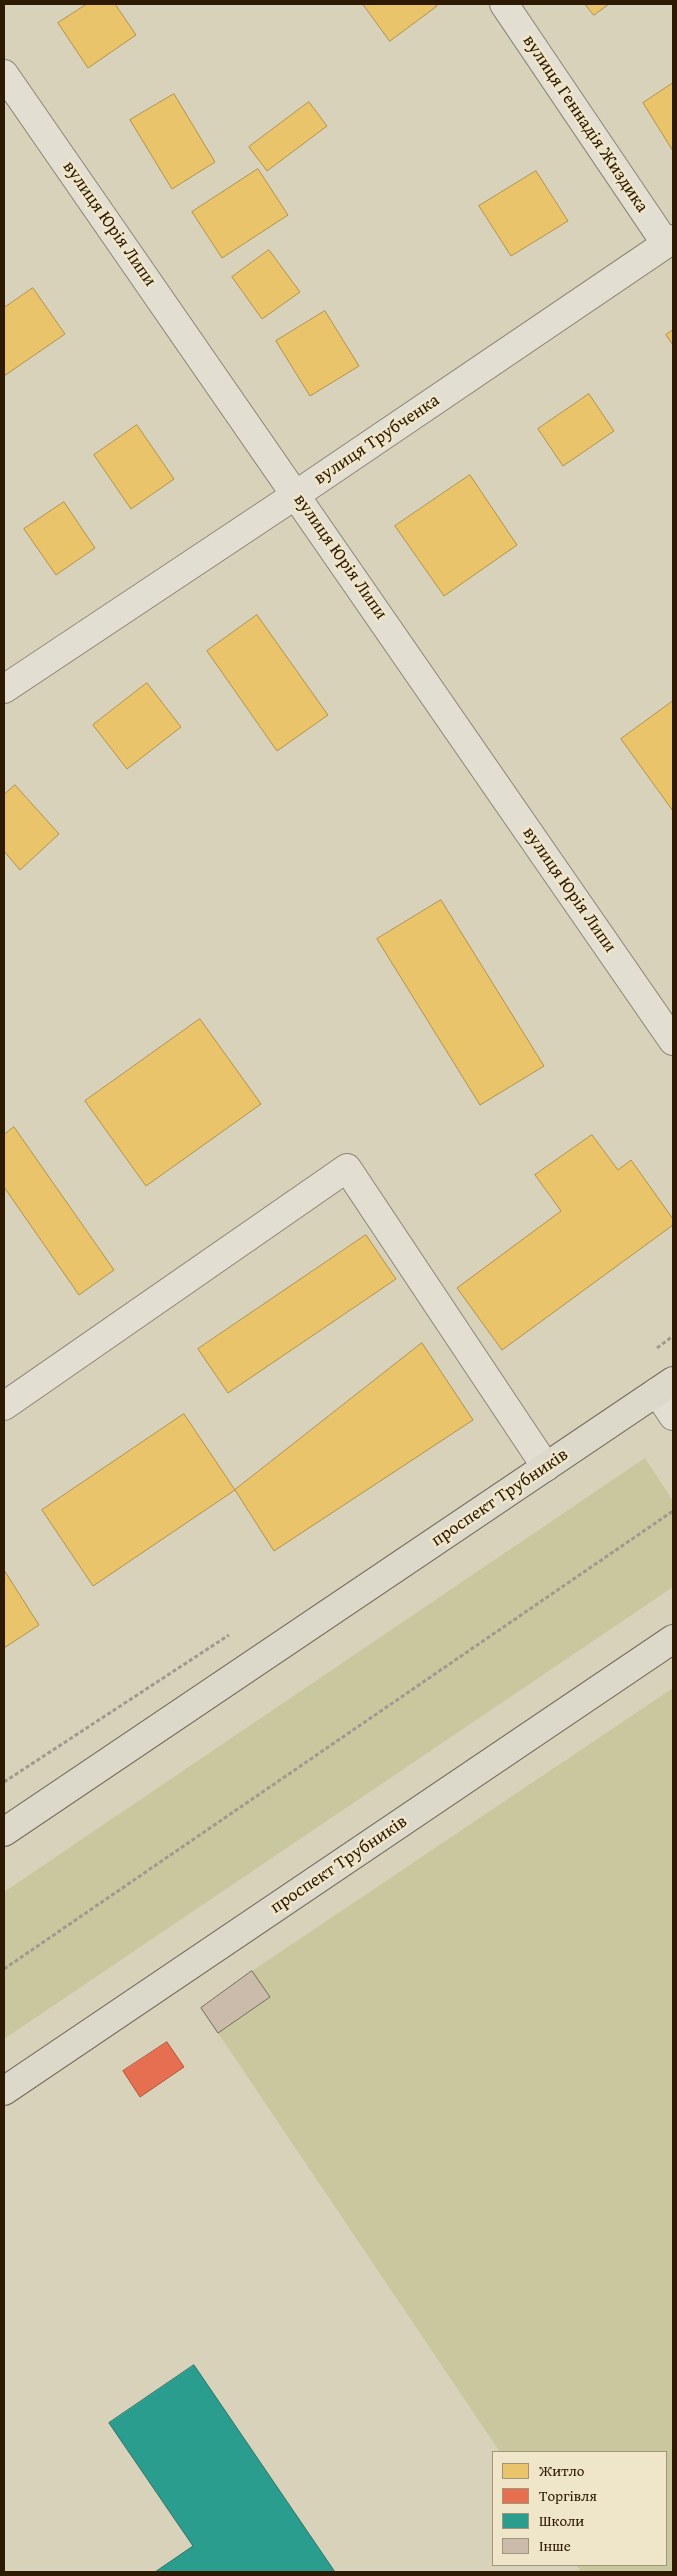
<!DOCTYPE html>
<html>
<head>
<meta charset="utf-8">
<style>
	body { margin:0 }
	#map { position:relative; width:677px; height:2576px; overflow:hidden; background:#d9d2ba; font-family:"Gentium Book Plus",serif }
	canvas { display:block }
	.frame { position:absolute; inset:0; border:5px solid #2e1903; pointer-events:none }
	.legend { position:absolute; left:492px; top:2451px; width:175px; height:115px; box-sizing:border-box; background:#efe6ca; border:1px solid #a2947a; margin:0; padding:6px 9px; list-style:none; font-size:15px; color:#2e1903 }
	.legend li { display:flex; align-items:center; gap:10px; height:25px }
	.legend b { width:25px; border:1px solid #a2947a }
</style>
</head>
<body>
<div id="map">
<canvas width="677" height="2576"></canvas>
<div class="frame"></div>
<ul class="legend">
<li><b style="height:14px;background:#e9c46a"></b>Житло</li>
<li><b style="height:14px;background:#e76f51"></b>Торгівля</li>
<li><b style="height:14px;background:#2a9d8f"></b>Школи</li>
<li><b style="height:14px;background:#cabbab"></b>Інше</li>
</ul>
</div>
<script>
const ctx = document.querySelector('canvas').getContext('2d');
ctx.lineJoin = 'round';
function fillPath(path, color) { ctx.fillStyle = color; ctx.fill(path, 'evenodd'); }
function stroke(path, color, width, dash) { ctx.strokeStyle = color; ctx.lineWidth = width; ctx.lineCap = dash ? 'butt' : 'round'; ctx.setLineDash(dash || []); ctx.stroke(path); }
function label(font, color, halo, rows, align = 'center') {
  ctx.font = font + ' "Gentium Book Plus",serif'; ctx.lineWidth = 5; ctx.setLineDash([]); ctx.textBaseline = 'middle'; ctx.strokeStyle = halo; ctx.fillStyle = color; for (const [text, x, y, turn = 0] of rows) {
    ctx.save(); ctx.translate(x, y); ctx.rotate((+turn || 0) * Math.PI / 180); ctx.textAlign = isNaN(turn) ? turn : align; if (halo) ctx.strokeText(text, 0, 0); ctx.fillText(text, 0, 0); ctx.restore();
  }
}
fillPath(new Path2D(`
	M645 1458 673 1501V1587L4 2039V1892Z
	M673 1688V2572H581L576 2565H666V2452H500L218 2033 270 1997 252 1971Z`), '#c8c79d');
const homes = new Path2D(`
	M87 4H115L136 35 88 68 58 23Z
	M363 4H436L437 6 390 41Z
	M585 4H609L594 15Z
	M673 83V151L643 103Z
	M174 94 215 162 172 189 130 120Z
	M309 102 327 126 267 171 249 147Z
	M258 169 288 215 222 258 192 212Z
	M536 171 568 221 511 256 479 206Z
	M269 250 300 292 262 319 232 277Z
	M33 288 65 334 4 376V308Z
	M325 311 359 366 310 396 276 341Z
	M673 330V345L666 335Z
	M589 394 614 431 563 466 538 429Z
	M137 425 174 479 131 509 94 455Z
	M470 475 517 545 444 596 395 526Z
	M64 502 95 548 56 575 24 529Z
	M257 615 328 715 277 751 207 651Z
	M147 683 181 727 127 769 93 725Z
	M673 701V811L621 739Z
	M15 785 59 834 20 870 4 851V795Z
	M441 900 544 1066 480 1105 377 939Z
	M200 1019 261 1104 146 1186 85 1101Z
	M14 1127 114 1270 79 1295 4 1187V1135Z
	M592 1135 618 1170 631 1160 673 1219V1225L502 1350 457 1288 561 1211 535 1175Z
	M366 1235 396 1279 228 1393 198 1349Z
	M422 1343 473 1420 274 1551 235 1490Z
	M184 1414 235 1490 93 1586 42 1510Z
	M4 1570 39 1625 4 1648Z`);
fillPath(homes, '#e9c46a');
stroke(homes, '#b1914b', 1);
const shops = new Path2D(`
	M167 2042 184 2067 140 2097 123 2071Z`);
fillPath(shops, '#e76f51');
stroke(shops, '#b0553a', 1);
const schools = new Path2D(`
	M194 2365 335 2572H155L193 2546 109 2423Z`);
fillPath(schools, '#2a9d8f');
stroke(schools, '#2b7565', 1);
const building = new Path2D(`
	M252 1971 270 1997 218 2033 201 2008Z`);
fillPath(building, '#cabbab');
stroke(building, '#736c5d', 1);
const minor = new Path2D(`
	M504 4 666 244
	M4 74 673 1041
	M4 689 297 494 673 239
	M657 1392 673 1416
	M4 1406 347 1168 546 1467`);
const major = new Path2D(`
	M4 1832 673 1381
	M4 2091 673 1639`);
stroke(minor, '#8c8575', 30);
stroke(major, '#736c5d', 30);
stroke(new Path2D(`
	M657 1348 673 1336
	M4 1782 229 1635
	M4 1969 673 1511`), '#9f9a8f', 3, [4, 2.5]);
stroke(minor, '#e2ded2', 28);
stroke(major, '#dcd8ca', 28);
label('18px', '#2e1903', '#efe6ca', [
	["вулиця Геннадія Жиздика",585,124,56],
	["вулиця Юрія Липи",109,224,55],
	["вулиця Трубченка",377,440,-34],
	["вулиця Юрія Липи",340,557,55],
	["вулиця Юрія Липи",569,890,55],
	["проспект Трубників",500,1498,-34],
	["проспект Трубників",339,1865,-34]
]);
</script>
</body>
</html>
